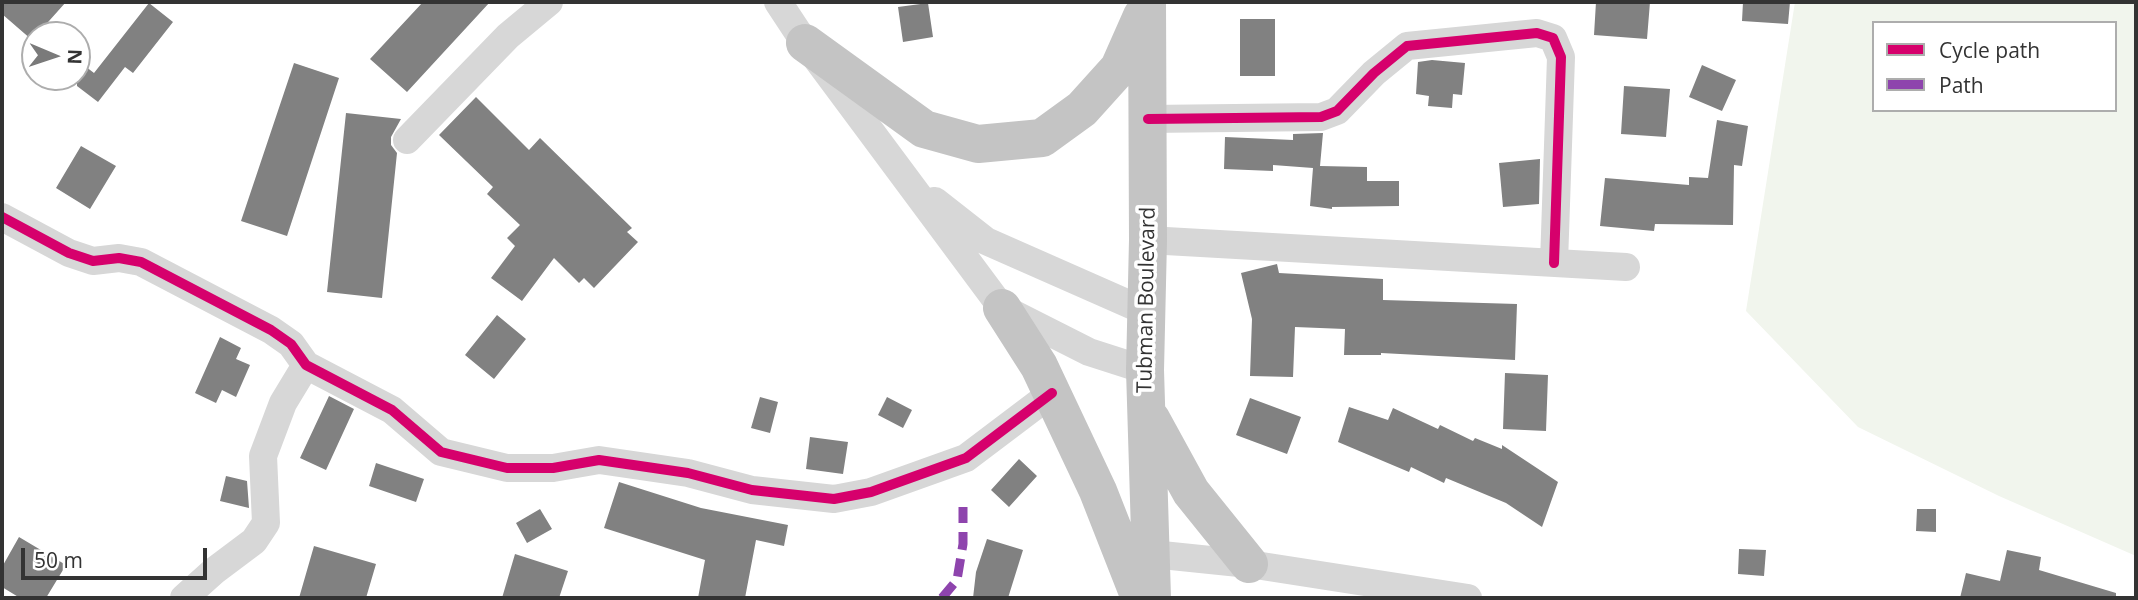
<!DOCTYPE html>
<html>
<head>
<meta charset="utf-8">
<style>
	body { margin:0 }
	#map { position:relative; width:2138px; height:600px; overflow:hidden; background:#fff; font-family:"Open Sans",sans-serif }
	canvas { display:block }
	.frame { position:absolute; inset:0; border:4px solid #333; pointer-events:none }
	.legend { position:absolute; left:1872px; top:21px; width:245px; height:91px; box-sizing:border-box; background:#fff; border:2px solid #adadad; margin:0; padding:9px 12px; list-style:none; font-size:21px; color:#333 }
	.legend li { display:flex; align-items:center; gap:14px; height:35px }
	.legend b { width:35px; border:2px solid #adadad }
	.north { position:absolute; left:21px; top:21px; width:70px; height:70px; box-sizing:border-box; background:#fff; border:2px solid #adadad; border-radius:50%; rotate:92deg; font-size:19px; font-weight:700; line-height:28px; text-align:center; color:#333 }
	.north::after { content:''; display:block; margin:auto; width:24px; height:32px; background:#7a7a7a; clip-path:polygon(50% 0,100% 100%,50% 72%,0 100%) }
	.scale { position:absolute; left:21px; top:548px; width:186px; height:32px; box-sizing:border-box; border:4px solid #333; border-top:0; padding-left:9px; font-size:21px; line-height:24px; white-space:nowrap; color:#333; -webkit-text-stroke:5px #fff; paint-order:stroke }
</style>
</head>
<body>
<div id="map">
<canvas width="2138" height="600"></canvas>
<div class="frame"></div>
<ul class="legend">
<li><b style="height:9px;background:#d6006c"></b>Cycle path</li>
<li><b style="height:9px;background:#8e44ad"></b>Path</li>
</ul>
<div class="north">N</div>
<div class="scale">50 m</div>
</div>
<script>
const ctx = document.querySelector('canvas').getContext('2d');
ctx.lineJoin = 'round';
function fillPath(path, color) { ctx.fillStyle = color; ctx.fill(path, 'evenodd'); }
function stroke(path, color, width, dash) { ctx.strokeStyle = color; ctx.lineWidth = width; ctx.lineCap = dash ? 'butt' : 'round'; ctx.setLineDash(dash || []); ctx.stroke(path); }
function label(font, color, halo, rows, align = 'center') {
  ctx.font = font + ' "Open Sans",sans-serif'; ctx.lineWidth = 7; ctx.setLineDash([]); ctx.textBaseline = 'middle'; ctx.strokeStyle = halo; ctx.fillStyle = color; for (const [text, x, y, turn = 0] of rows) {
    ctx.save(); ctx.translate(x, y); ctx.rotate((+turn || 0) * Math.PI / 180); ctx.textAlign = isNaN(turn) ? turn : align; if (halo) ctx.strokeText(text, 0, 0); ctx.fillText(text, 0, 0); ctx.restore();
  }
}
fillPath(new Path2D(`
	M1795 2H2136V556L1999 496 1858 427 1746 311ZM1874 23H2115V110H1874Z`), '#f1f5ed');
fillPath(new Path2D(`
	M2 2H66L32 40 2 14Z
	M423 2H490L407 92 370 59Z
	M1596 2H1650L1647 39 1594 35Z
	M1743 2H1790L1788 24 1742 21Z
	M149 3 173 22 133 73 125 67 98 102 77 86V60L94 73Z
	M928 3 933 37 903 42 898 7Z
	M1240 19H1275V76H1240Z
	M1432 60 1465 63 1462 95 1453 94 1452 108 1428 106 1429 96 1416 94 1418 62Z
	M294 63 339 78 287 236 241 221Z
	M1702 65 1736 80 1722 111 1689 97Z
	M1624 86 1670 89 1666 137 1621 134Z
	M476 97 529 150 540 138 632 228 627 232 638 242 594 288 584 278 579 283 554 258 522 301 491 278 515 246 507 238 520 225 487 194 493 187 439 135Z
	M346 113 401 119 391 137V145L397 153 382 298 327 292Z
	M1717 120 1748 126 1742 166 1734 165 1733 225 1655 224 1654 231 1600 226 1605 178 1689 185V177L1708 178Z
	M1323 133 1320 166 1367 167V181H1399V206L1332 207V209L1310 206 1313 168 1273 165V171L1224 169 1225 137 1293 140V134Z
	M81 146 116 166 90 209 56 188Z
	M1540 159 1539 204 1503 207 1499 163Z
	M1277 264 1279 273 1383 279V300L1517 304 1515 360 1381 353V355H1344L1345 329 1295 327 1293 377 1250 376 1252 319 1241 273Z
	M497 315 526 339 494 379 465 355Z
	M220 337 241 348 236 359 250 365 236 397 222 390 216 403 195 393Z
	M1505 373 1548 375 1546 431 1503 429Z
	M329 396 354 409 326 470 300 458Z
	M760 397 778 402 770 433 751 428Z
	M887 397 912 410 903 428 878 415Z
	M1250 398 1301 417 1287 454 1236 435Z
	M1349 407 1388 420 1393 408 1438 429 1440 425 1473 441 1475 438 1502 449V445L1558 482 1542 527 1506 503 1446 478 1444 483 1411 467 1409 472 1338 442Z
	M810 437 848 442 843 474 806 469Z
	M1019 459 1037 476 1009 507 991 490Z
	M376 463 424 479 416 502 369 486Z
	M226 476 247 481 249 508 220 501Z
	M619 482 701 508 788 525 784 546 756 540 745 598H698L705 560 604 528Z
	M540 509 552 529 527 543 516 523Z
	M1917 509H1936V532L1916 531Z
	M19 537 66 565 46 598H20L2 587V567Z
	M987 539 1023 550 1008 598H973L976 572Z
	M314 546 376 564 366 598H299Z
	M1739 549 1766 550 1764 576 1738 574Z
	M2007 550 2041 557 2039 570 2116 593V598H1960L1966 573 2000 581Z
	M515 554 568 571 559 598H502Z`), '#818181');
stroke(new Path2D(`
	M778 2 805 43 1002 308 1089 352 1145 370
	M1148 119 1321 117 1337 111 1374 73 1407 46 1537 33 1553 38 1561 57 1554 263
	M407 140 508 36 549 2
	M935 201 986 241 1147 312
	M2 217 69 253 93 261 119 258 141 262 271 330 291 344 306 365 392 410 441 452 507 468H553L599 460 688 473 752 490 834 499 871 492 966 458 1052 393
	M1148 240 1626 267
	M1152 554 1249 564 1468 598
	M184 598 214 571 254 541 266 523 263 456 283 403 306 365`), '#d7d7d7', 28);
stroke(new Path2D(`
	M1147 2 1148 240 1145 370 1152 598
	M805 43 924 129 978 144 1042 138 1082 109 1119 68 1142 16
	M1002 308 1039 366 1098 491 1140 598
	M1151 419 1191 492 1249 564`), '#c4c4c4', 38);
stroke(new Path2D(`
	M942 598 957 580 963 544V507`), '#8e44ad', 9, [18, 9]);
stroke(new Path2D(`
	M1148 119 1321 117 1337 111 1374 73 1407 46 1537 33 1553 38 1561 57 1554 263
	M2 217 69 253 93 261 119 258 141 262 271 330 291 344 306 365 392 410 441 452 507 468H553L599 460 688 473 752 490 834 499 871 492 966 458 1052 393`), '#d6006c', 10);
label('21px', '#333', '#fff', [
	["Tubman Boulevard",1147,300,-89]
]);
</script>
</body>
</html>
